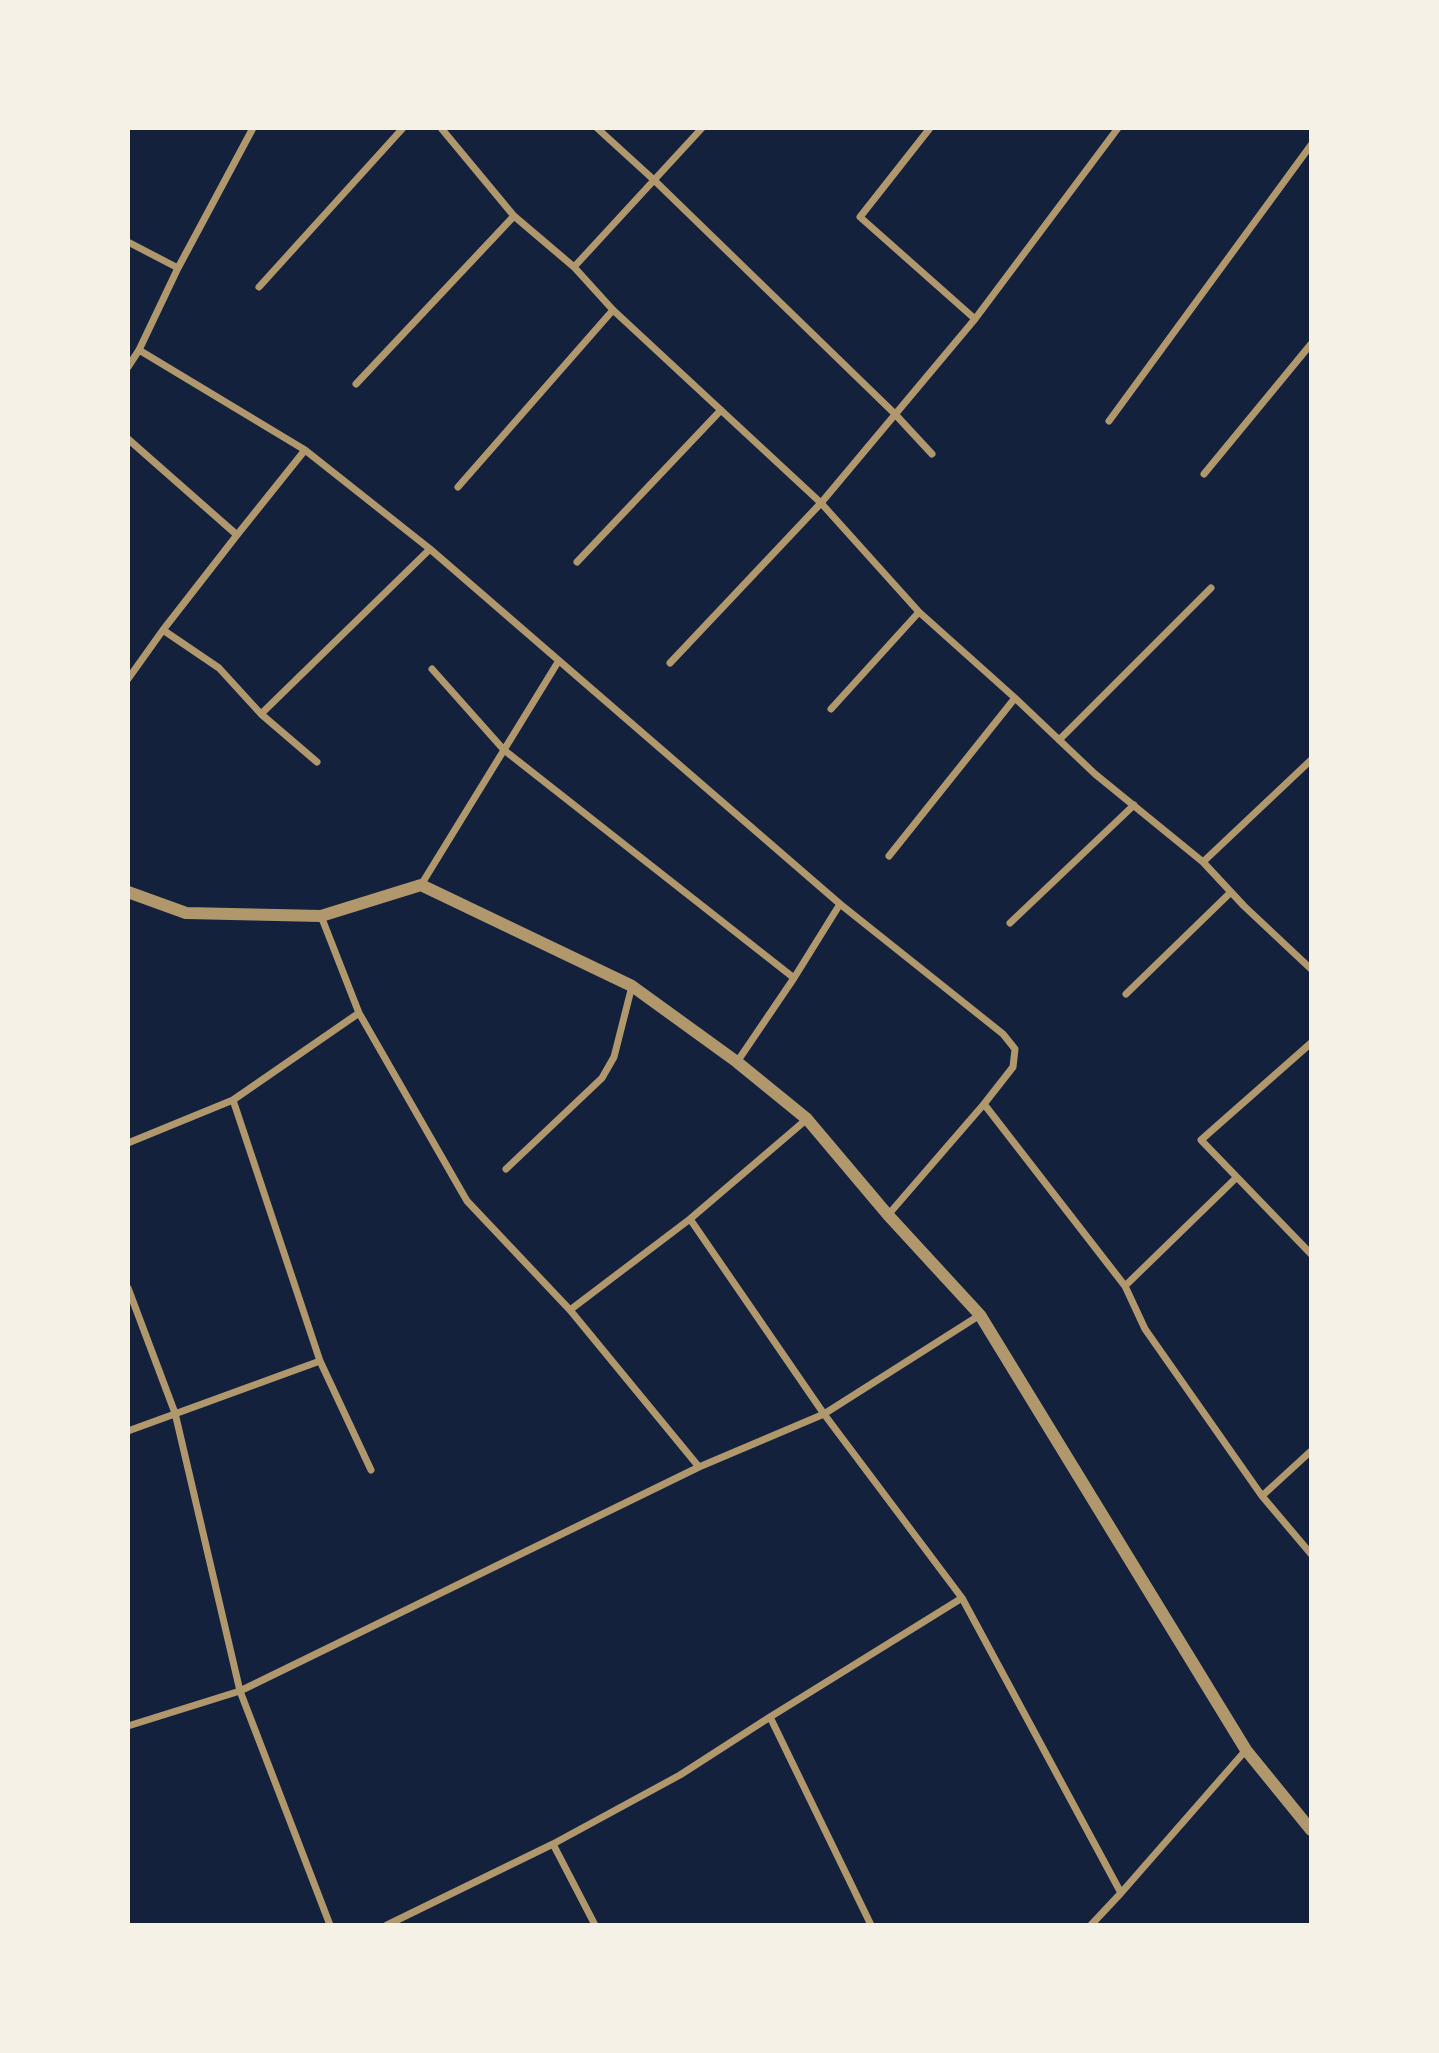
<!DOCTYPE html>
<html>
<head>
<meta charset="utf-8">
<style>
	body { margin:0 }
	#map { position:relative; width:1439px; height:2053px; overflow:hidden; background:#14213d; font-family:"PT Serif",serif }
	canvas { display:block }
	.frame { position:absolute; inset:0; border:130px solid #f6f1e7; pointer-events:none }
</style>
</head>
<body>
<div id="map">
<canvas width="1439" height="2053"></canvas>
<div class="frame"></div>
</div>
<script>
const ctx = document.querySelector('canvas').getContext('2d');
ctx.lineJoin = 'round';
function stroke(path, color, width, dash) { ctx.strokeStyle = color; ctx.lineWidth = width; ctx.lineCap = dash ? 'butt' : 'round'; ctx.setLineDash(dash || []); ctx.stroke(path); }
stroke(new Path2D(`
	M441 128 514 216 574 267 613 310 821 503 919 612 1015 698 1095 774 1203 862 1244 906 1311 969
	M597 128 654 180 894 413 932 454
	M930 128 860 217 975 319
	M128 242 178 268
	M574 267 702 128
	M259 287 403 128
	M139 350 305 450 430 549 840 904 1003 1034 1015 1049 1013 1067 984 1104 1125 1286 1145 1329 1262 1496 1311 1554
	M128 367 139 350 178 268 253 128
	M356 384 514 216
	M1109 421 1311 145
	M128 439 237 535 163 630 128 679
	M1204 474 1311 344
	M458 487 613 310
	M237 535 305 450
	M577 562 721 410
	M163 630 219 668 261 714 317 762
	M670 663 821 503 975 319 1118 128
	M432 669 504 750 794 978
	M831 709 919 612
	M261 714 430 549
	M1059 740 1211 588
	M889 856 1015 698
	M1203 862 1311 760
	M421 885 558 662
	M321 916 359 1013
	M1010 923 1134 805
	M1126 994 1231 892
	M1311 1043 1201 1140 1311 1254
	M737 1062 794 978 840 904
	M233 1100 320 1361 371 1470
	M128 1143 233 1100 359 1013 467 1201 570 1310 699 1467
	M506 1169 602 1078 614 1057 632 986
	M888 1215 984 1104
	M690 1219 824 1414 962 1598
	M1125 1286 1236 1178
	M128 1288 175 1413 240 1691 330 1925
	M570 1310 690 1219 807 1119
	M128 1431 320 1361
	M1262 1496 1311 1451
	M128 1726 240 1691 699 1467 824 1414 980 1315
	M553 1844 595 1925
	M387 1925 553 1844 680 1775 770 1717
	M871 1925 770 1717 962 1598 1121 1893
	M1091 1925 1121 1893 1246 1750`), '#b1986c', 7);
stroke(new Path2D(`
	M128 892 186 913 321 916 421 885 632 986 737 1062 807 1119 888 1215 980 1315 1246 1750 1311 1830`), '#b1986c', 12);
</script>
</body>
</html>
